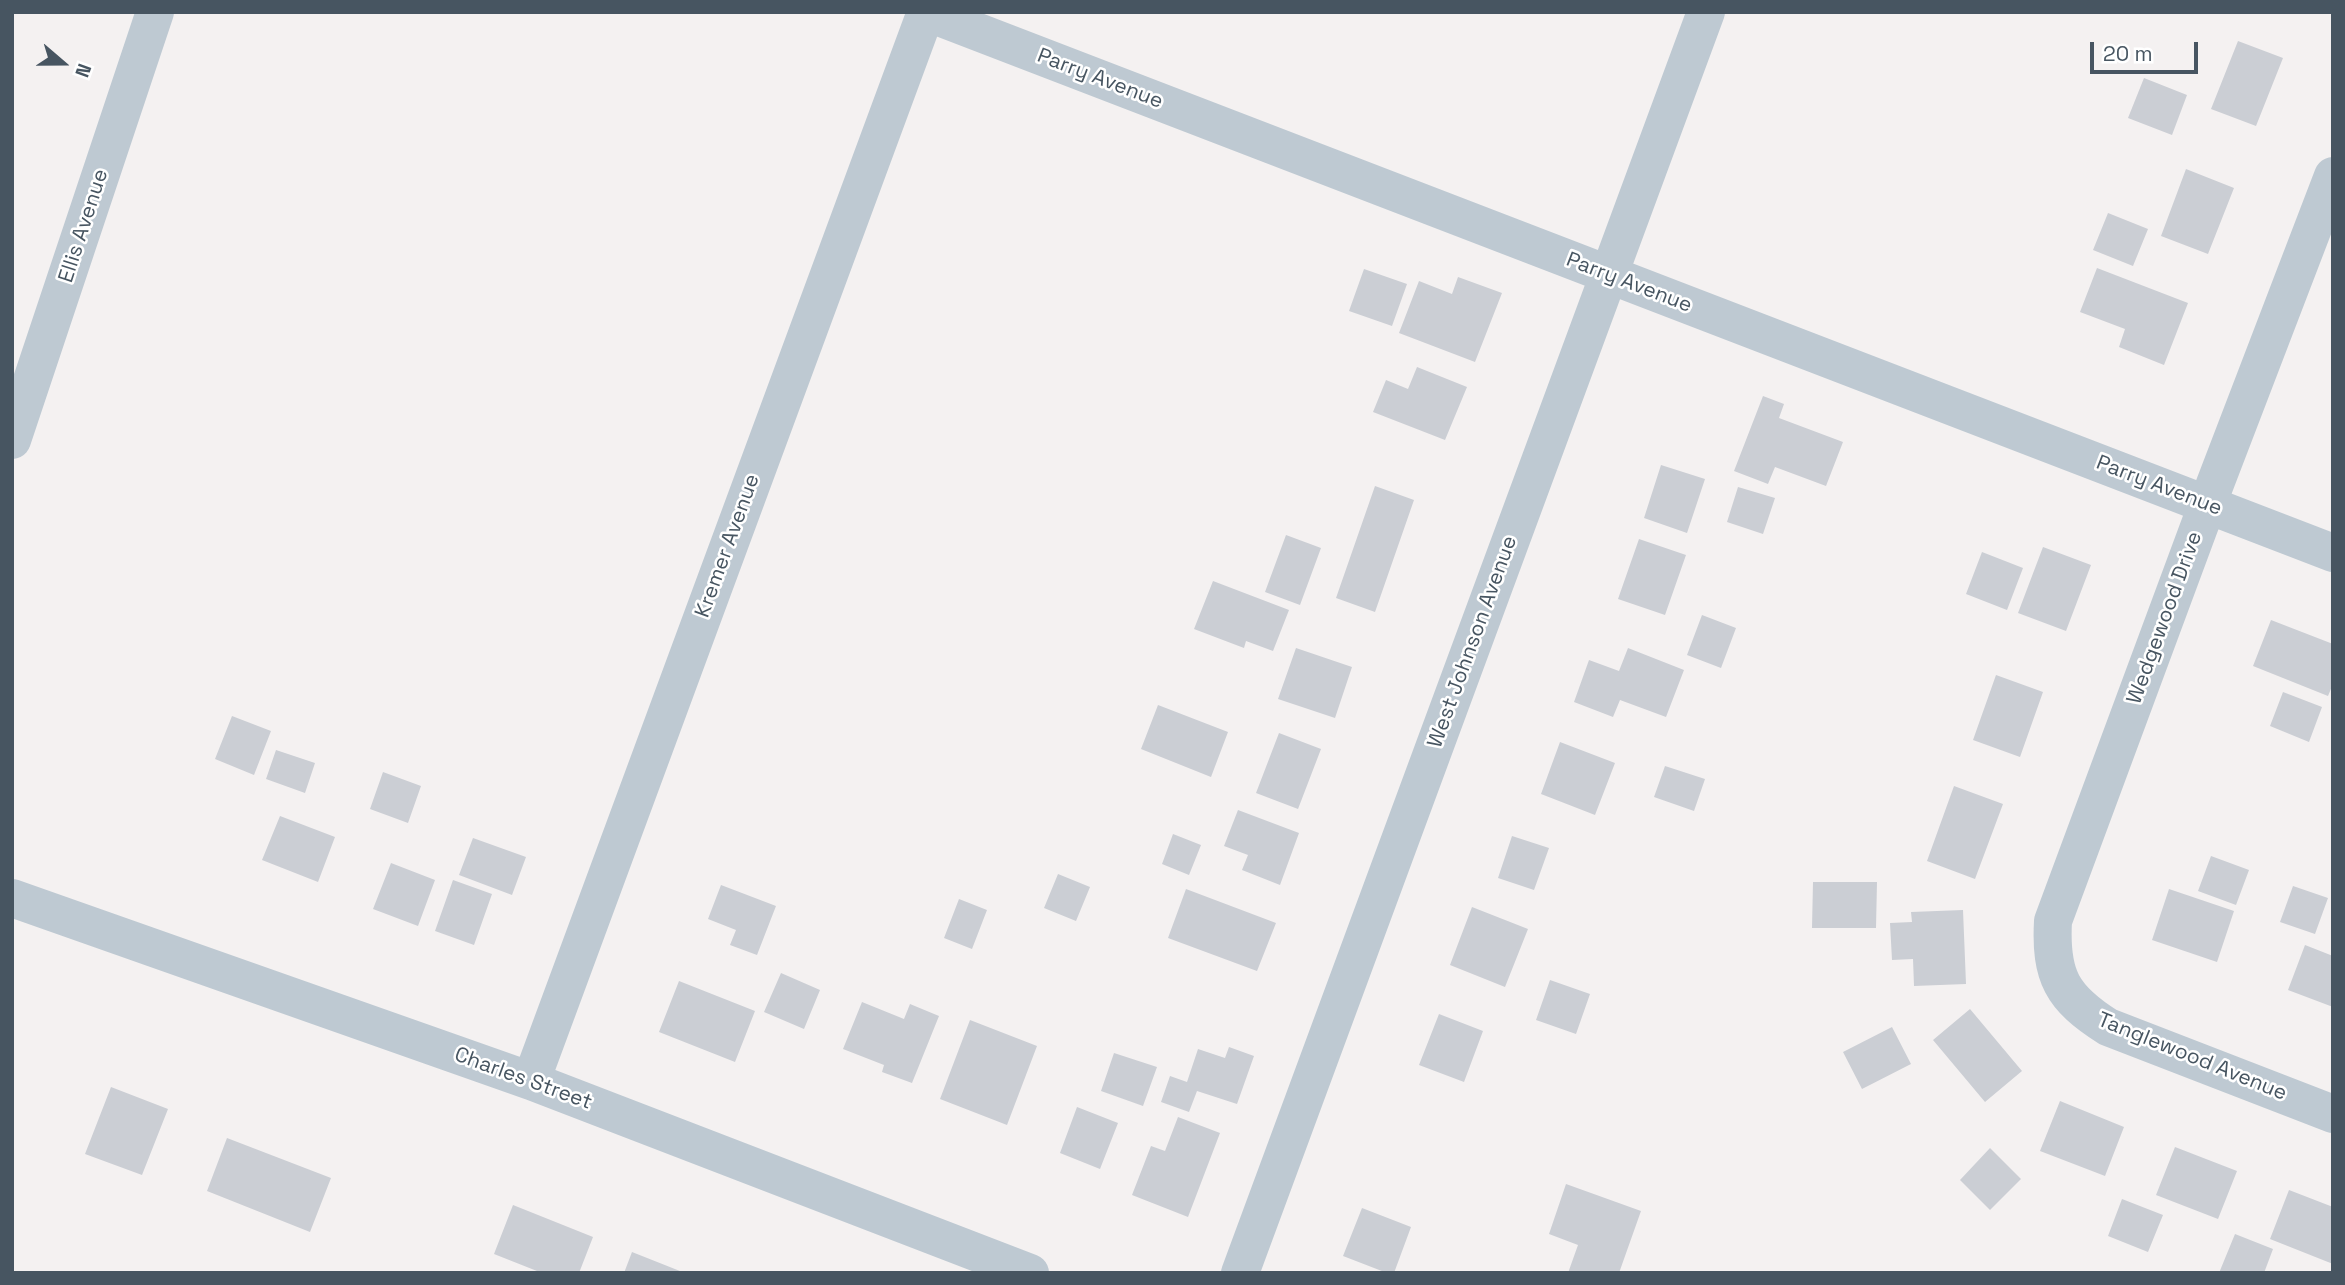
<!DOCTYPE html>
<html>
<head>
<meta charset="utf-8">
<style>
	body { margin:0 }
	#map { position:relative; width:2345px; height:1285px; overflow:hidden; background:#f4f1f1; font-family:"Space Grotesk",sans-serif }
	canvas { display:block }
	.frame { position:absolute; inset:0; border:14px solid #475561; pointer-events:none }
	.north { position:absolute; left:28px; top:28px; width:70px; height:70px; -webkit-text-stroke:5px #fff; paint-order:stroke; rotate:110deg; font-size:19px; font-weight:700; line-height:28px; text-align:center; color:#475561 }
	.north::after { content:''; display:block; margin:auto; width:24px; height:32px; background:#475561; clip-path:polygon(50% 0,100% 100%,50% 72%,0 100%) }
	.scale { position:absolute; left:2090px; top:42px; width:108px; height:32px; box-sizing:border-box; border:4px solid #475561; border-top:0; padding-left:9px; font-size:21px; line-height:24px; white-space:nowrap; color:#475561; -webkit-text-stroke:5px #fff; paint-order:stroke }
</style>
</head>
<body>
<div id="map">
<canvas width="2345" height="1285"></canvas>
<div class="frame"></div>
<div class="north">N</div>
<div class="scale">20 m</div>
</div>
<script>
const ctx = document.querySelector('canvas').getContext('2d');
ctx.lineJoin = 'round';
function fillPath(path, color) { ctx.fillStyle = color; ctx.fill(path, 'evenodd'); }
function stroke(path, color, width, dash) { ctx.strokeStyle = color; ctx.lineWidth = width; ctx.lineCap = dash ? 'butt' : 'round'; ctx.setLineDash(dash || []); ctx.stroke(path); }
function label(font, color, halo, rows, align = 'center') {
  ctx.font = font + ' "Space Grotesk",sans-serif'; ctx.lineWidth = 5; ctx.setLineDash([]); ctx.textBaseline = 'middle'; ctx.strokeStyle = halo; ctx.fillStyle = color; for (const [text, x, y, turn = 0] of rows) {
    ctx.save(); ctx.translate(x, y); ctx.rotate((+turn || 0) * Math.PI / 180); ctx.textAlign = isNaN(turn) ? turn : align; if (halo) ctx.strokeText(text, 0, 0); ctx.fillText(text, 0, 0); ctx.restore();
  }
}
fillPath(new Path2D(`
	M2238 41 2283 58 2256 126 2211 109Z
	M2144 78 2187 95 2172 135 2128 118Z
	M2186 169 2234 188 2208 254 2161 236Z
	M2108 213 2148 229 2133 266 2093 250Z
	M2097 268 2188 303 2164 365 2119 347 2125 329 2080 312Z
	M1364 269 1407 284 1392 326 1349 311Z
	M1458 277 1502 293 1475 362 1399 333 1419 281 1452 294Z
	M1417 367 1467 387 1445 440 1373 412 1386 380 1408 389Z
	M1763 396 1784 404 1779 418 1843 442 1826 486 1775 467 1768 484 1734 471Z
	M1661 465 1705 479 1687 533 1644 518Z
	M1375 486 1414 500 1375 612 1336 598Z
	M1738 487 1775 498 1763 534 1727 522Z
	M1286 535 1321 548 1300 605 1265 592Z
	M1639 539 1686 555 1665 615 1618 599Z
	M2043 547 2091 565 2066 631 2018 613Z
	M1982 552 2023 568 2007 610 1966 594Z
	M1213 581 1289 610 1273 651 1246 641 1244 648 1194 629Z
	M1702 615 1736 628 1721 668 1687 655Z
	M2271 620 2333 644V684L2328 696 2253 666Z
	M1296 648 1352 667 1335 718 1278 699Z
	M1628 648 1684 670 1666 717 1620 700 1613 717 1574 702 1589 660 1619 671Z
	M1996 675 2043 692 2020 757 1973 740Z
	M2283 692 2322 707 2309 742 2270 726Z
	M1158 705 1228 732 1211 777 1141 749Z
	M232 716 271 731 254 775 215 759Z
	M1279 733 1321 749 1298 809 1256 793Z
	M1560 742 1615 763 1595 815 1541 794Z
	M276 750 315 763 305 793 266 779Z
	M1665 766 1705 779 1694 811 1654 797Z
	M383 772 421 786 408 823 370 809Z
	M1954 786 2003 804 1975 879 1927 861Z
	M1238 810 1299 833 1280 885 1242 870 1248 855 1224 846Z
	M280 816 335 837 318 882 262 860Z
	M1173 834 1201 845 1189 875 1162 864Z
	M1512 836 1549 848 1534 890 1498 878Z
	M473 838 526 857 512 895 459 875Z
	M2211 856 2249 870 2236 905 2198 891Z
	M391 863 435 880 418 926 373 909Z
	M1058 874 1090 887 1076 921 1044 908Z
	M453 880 492 894 474 945 435 931Z
	M1813 882H1877L1876 928H1812Z
	M721 885 776 906 757 955 730 945 736 930 708 919Z
	M2293 886 2328 898 2315 934 2280 922Z
	M1186 889 1276 923 1257 971 1168 938Z
	M2169 889 2234 911 2217 962 2152 940Z
	M959 899 987 910 972 949 944 938Z
	M1472 907 1528 929 1505 987 1450 965Z
	M1963 910 1966 984 1914 986 1913 959 1892 960 1890 923 1912 922 1911 912Z
	M2305 945 2333 956V1007L2288 990Z
	M781 973 820 990 804 1029 764 1012Z
	M1550 980 1590 994 1576 1034 1536 1020Z
	M679 981 755 1011 735 1062 659 1032Z
	M862 1002 904 1019 910 1004 939 1016 912 1083 882 1072 884 1065 843 1049Z
	M1970 1009 2022 1071 1985 1102 1933 1040Z
	M1439 1014 1483 1031 1464 1082 1419 1065Z
	M970 1020 1037 1046 1007 1125 940 1099Z
	M1892 1027 1911 1064 1862 1089 1843 1052Z
	M1229 1047 1254 1056 1237 1104 1197 1091 1189 1112 1161 1102 1170 1076 1187 1082 1198 1049 1225 1058Z
	M1114 1053 1157 1067 1143 1106 1101 1091Z
	M111 1087 168 1109 142 1175 85 1154Z
	M2060 1101 2124 1127 2105 1176 2040 1151Z
	M1077 1107 1118 1123 1100 1169 1060 1153Z
	M1178 1117 1220 1133 1188 1217 1132 1195 1151 1146 1165 1151Z
	M227 1138 331 1178 310 1232 207 1191Z
	M2175 1147 2237 1171 2218 1219 2156 1195Z
	M1990 1148 2021 1179 1990 1210 1960 1180Z
	M1566 1184 1641 1211 1619 1273H1568L1578 1245 1549 1234Z
	M2289 1190 2333 1207V1264L2270 1239Z
	M2122 1199 2163 1215 2148 1252 2108 1236Z
	M513 1205 593 1237 579 1273H542L494 1254Z
	M1362 1208 1411 1227 1394 1273H1387L1343 1256Z
	M2235 1234 2273 1249 2264 1273H2219Z
	M632 1252 685 1273H624Z`), '#cbced4');
stroke(new Path2D(`
	M926 12 2333 553
	M2333 176 2215 484 2053 921C2050 976 2062 998 2108 1027L2333 1114
	M12 440 155 12
	M12 898 531 1081 1030 1273
	M531 1081 926 12
	M1240 1273 1706 12`), '#bec9d2', 38);
label('21px', '#475561', '#fff', [
	["Parry Avenue",1100,79,21],
	["Ellis Avenue",84,226,-72],
	["Parry Avenue",1629,283,21],
	["Parry Avenue",2159,486,21],
	["Kremer Avenue",728,546,-70],
	["Wedgewood Drive",2165,618,-70],
	["West Johnson Avenue",1473,642,-70],
	["Tanglewood Avenue",2192,1057,22],
	["Charles Street",523,1079,20]
]);
</script>
</body>
</html>
